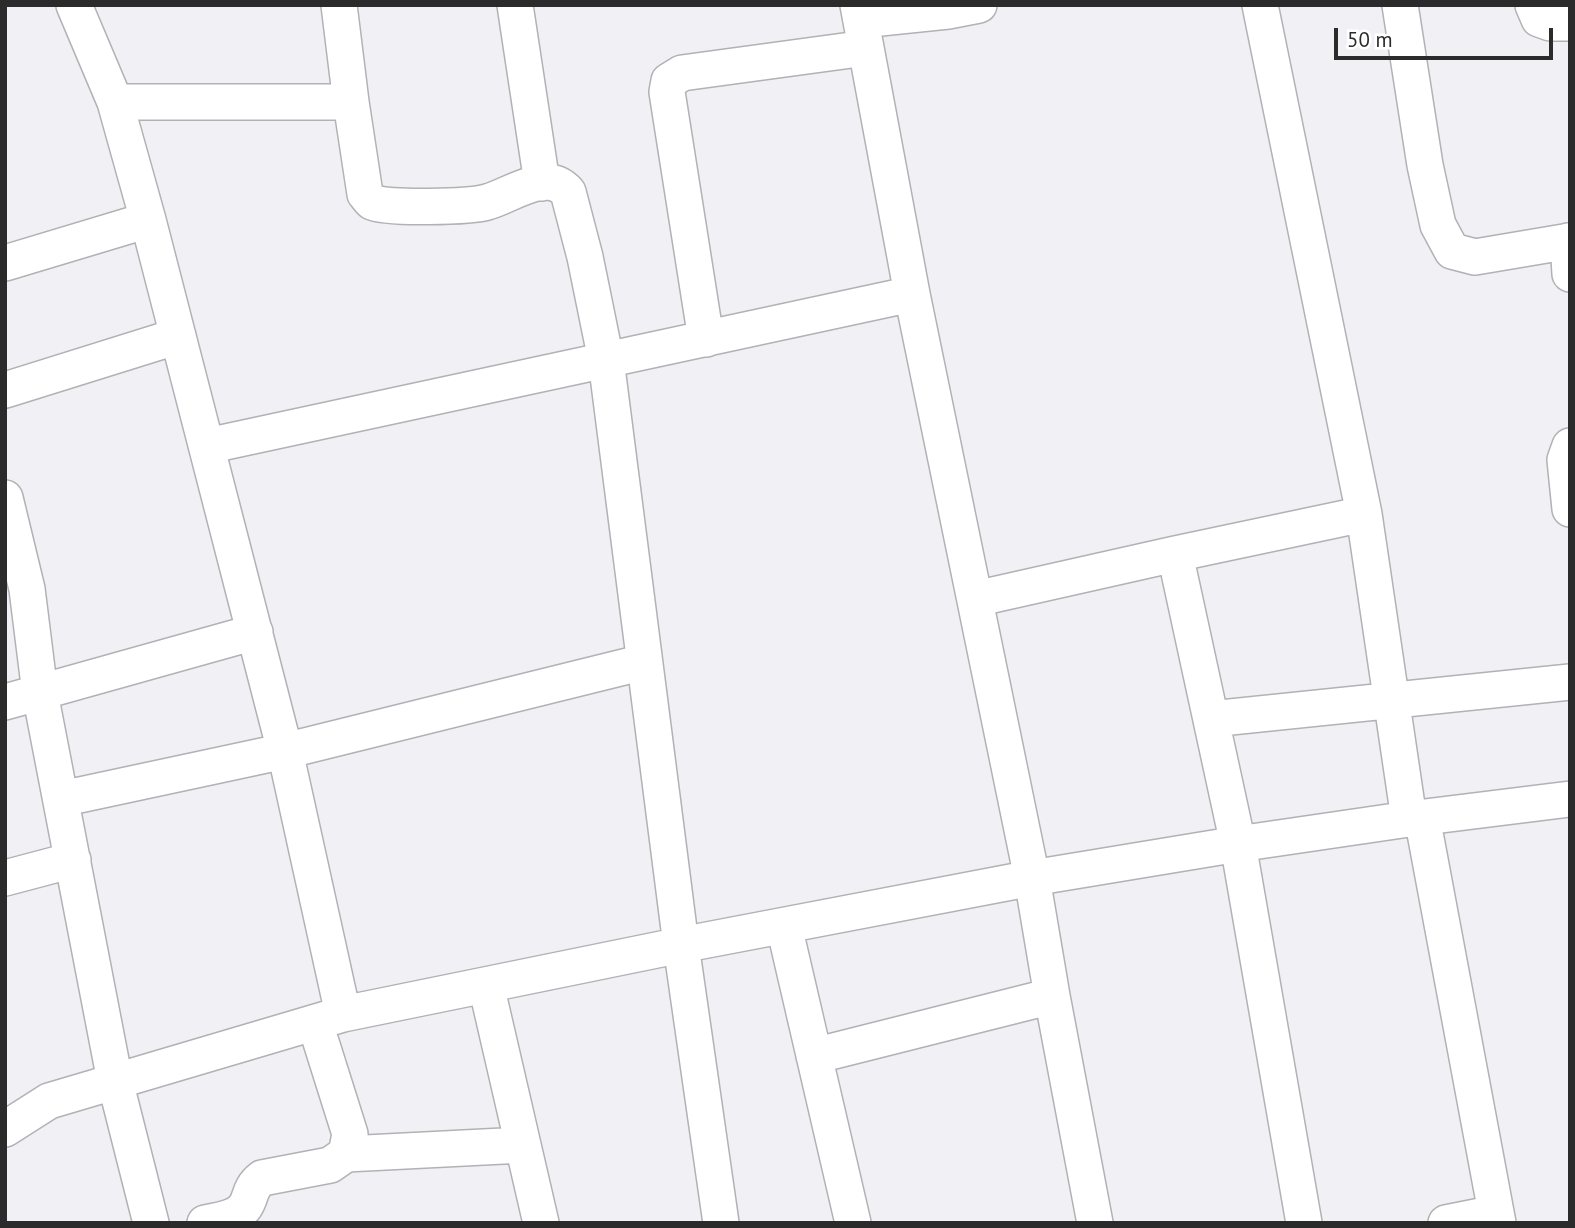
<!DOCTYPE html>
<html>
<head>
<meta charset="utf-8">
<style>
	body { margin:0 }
	#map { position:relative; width:1575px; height:1228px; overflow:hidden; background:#f1f0f4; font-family:"PT Sans",sans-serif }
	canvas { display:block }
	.frame { position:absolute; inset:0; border:7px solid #2b2b2c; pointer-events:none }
	.scale { position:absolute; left:1334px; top:28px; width:219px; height:32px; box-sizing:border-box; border:4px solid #2b2b2c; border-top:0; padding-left:9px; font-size:21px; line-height:24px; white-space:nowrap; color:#2b2b2c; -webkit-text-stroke:5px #fff; paint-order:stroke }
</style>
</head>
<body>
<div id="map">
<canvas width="1575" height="1228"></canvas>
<div class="frame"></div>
<div class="scale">50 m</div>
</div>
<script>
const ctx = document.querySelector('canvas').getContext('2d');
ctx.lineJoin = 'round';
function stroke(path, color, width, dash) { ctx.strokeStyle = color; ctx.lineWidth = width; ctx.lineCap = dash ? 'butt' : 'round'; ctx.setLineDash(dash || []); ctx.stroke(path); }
const minor = new Path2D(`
	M74 5 115 102 148 220 285 751 343 1014
	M339 5 351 102 365 194C367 196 370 201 372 202 385 209 471 207 487 202 511 196 546 167 568 192L585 257 606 360 681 945 721 1223
	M515 5 542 183
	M858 5 912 294 1032 878 1052 996 1095 1223
	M1260 5 1364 514 1409 819
	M1400 5 1425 165 1438 225 1452 251 1475 257 1570 241
	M1533 5 1539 19 1550 23H1570
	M861 20 948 11 979 5
	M115 102H351
	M1568 241 1570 274
	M5 263 148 220
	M706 339 667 92 669 81 682 73 866 48
	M5 390 178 336
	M207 446 912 294
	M1570 446 1565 460 1570 509
	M5 498 27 589 40 693 115 1081 151 1223
	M1175 554 1238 844 1304 1223
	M975 599 1175 554 1364 514
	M5 702 255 632
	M1211 719 1570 682
	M61 799 285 751 644 662
	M1422 817 1498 1223
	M5 878 73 860
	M784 926 853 1223
	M486 985 541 1223
	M315 1023 350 1134 346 1154
	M814 1056 1052 996
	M5 1129 49 1101 343 1014 681 945 1032 878 1238 844 1409 819 1570 799
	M205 1223C218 1220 235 1219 244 1208 252 1198 248 1189 262 1178L330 1165 346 1154 523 1145
	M1446 1223 1496 1213`);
stroke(minor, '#b2b1b5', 38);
stroke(minor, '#fff', 35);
</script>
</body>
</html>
